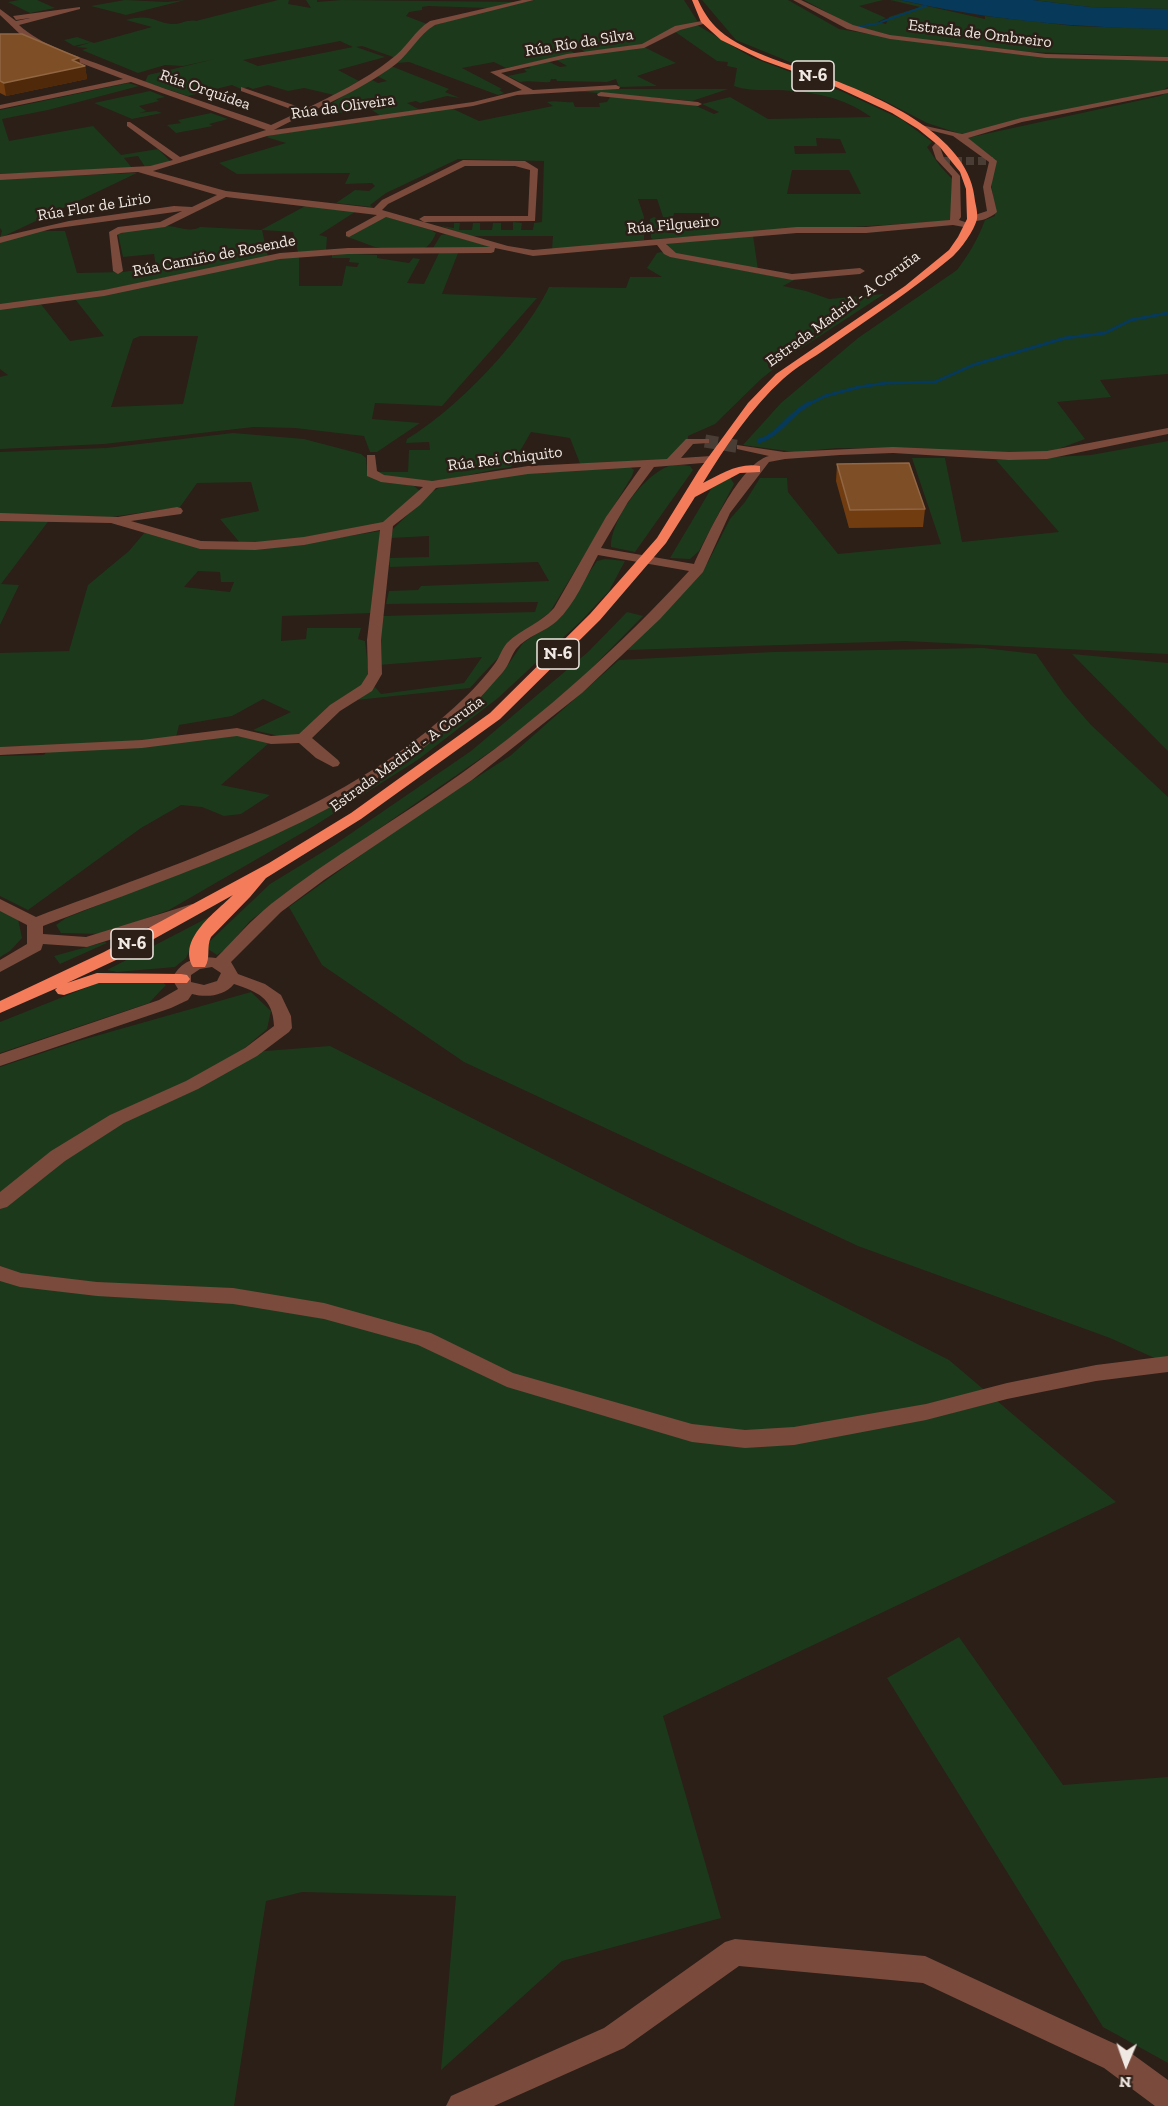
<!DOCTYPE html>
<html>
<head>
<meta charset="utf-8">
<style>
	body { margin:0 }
	#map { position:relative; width:1168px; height:2106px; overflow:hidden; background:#2b1f17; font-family:"Zilla Slab",serif }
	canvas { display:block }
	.north { position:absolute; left:1096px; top:2034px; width:60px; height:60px; -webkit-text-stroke:4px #2b1f17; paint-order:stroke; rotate:182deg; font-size:16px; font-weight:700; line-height:24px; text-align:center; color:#f0e8e2 }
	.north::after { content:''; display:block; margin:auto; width:21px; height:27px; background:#f0e8e2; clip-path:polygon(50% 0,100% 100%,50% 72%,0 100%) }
</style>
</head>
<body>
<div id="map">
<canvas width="1168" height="2106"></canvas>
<div class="north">N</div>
</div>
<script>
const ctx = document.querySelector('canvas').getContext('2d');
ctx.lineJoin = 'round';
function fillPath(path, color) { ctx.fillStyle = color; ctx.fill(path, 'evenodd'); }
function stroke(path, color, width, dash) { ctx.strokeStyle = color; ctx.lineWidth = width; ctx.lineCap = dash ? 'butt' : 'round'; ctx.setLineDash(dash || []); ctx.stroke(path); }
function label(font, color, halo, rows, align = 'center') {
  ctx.font = font + ' "Zilla Slab",serif'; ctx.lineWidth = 5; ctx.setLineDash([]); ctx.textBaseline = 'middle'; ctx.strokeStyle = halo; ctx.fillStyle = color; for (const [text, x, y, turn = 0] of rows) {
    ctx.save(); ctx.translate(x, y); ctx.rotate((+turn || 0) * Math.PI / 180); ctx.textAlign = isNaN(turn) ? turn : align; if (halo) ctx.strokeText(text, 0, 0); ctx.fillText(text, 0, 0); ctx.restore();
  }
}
fillPath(new Path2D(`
	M19 0H37L55 8 30 13 8 2Z
	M125 0 167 2 185 0 126 15 91 6Z
	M278 0H289L288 4 311 8 306 0H317V2L342 0 518 2 488 8 428 6 422 7V10L409 12 406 16 427 24 396 58 362 46 356 47 385 57 338 70 359 81 334 95 304 88 288 91 268 85 253 89 248 87 241 89 232 85 188 96 145 82 148 75 215 59 183 66 165 65 138 73 82 50 88 48 76 47 92 42 74 46 64 40 77 37 94 43 152 27 126 20C152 13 155 23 172 24 180 25 187 19 196 21ZM340 41 353 47 258 66 243 60Z
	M535 0H684L698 22 642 45 585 52 578 47 567 48 575 54 506 68 494 62 462 68 502 89 499 90 504 93 498 95 409 62 397 63 428 27 488 10Z
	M702 0H788L839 29 913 41 1013 54 1168 60V87L1161 91 961 134 927 123 883 100 736 40Z
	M804 0H883L859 6 886 18 878 22 886 24 889 17 920 7 890 0H900L985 19V16L1074 26 1168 29V57L1030 52 899 37 853 26Z
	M1033 0H1168V9L1090 7Z
	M697 25 751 57 843 92 901 119 932 142 927 147 940 166 954 181 951 221 653 239 651 238 650 219 654 217 659 219 660 227H667L668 233H682L681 221H710L709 213H674L673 219 663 217 657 199H638L644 217V240L552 250 553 236H470L441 226 454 228V223H460L459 230H472L473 223H480V230H492L493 223H501V230H513V222L522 223 521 230H533L534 223 542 222 544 161 458 159 386 193 370 205 372 207 336 203 355 190 369 191 375 186 372 183 345 184 350 173 237 174 219 163 286 143 266 137 272 135 451 108 479 121 553 106 547 102C556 100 564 103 573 102L575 107H600L599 103 607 102 611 95 692 104 714 114 719 112 702 104 730 97 768 119 871 117C844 97 813 92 780 90 764 90 748 91 734 86L737 68 727 66 728 62 717 61 674 31ZM816 138 840 139 846 153 795 154 794 146H817ZM792 170H849L861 194H787Z
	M644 47 676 63 637 76 657 86 619 87 616 79 607 82 557 81 556 79H551L550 82C540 83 531 80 520 82L508 76 527 72 524 69 531 68 527 66 547 61 560 67 567 66 555 59Z
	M391 66 449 89 445 92 460 98 447 96 420 103 416 101 407 103 420 110 381 116 366 106 336 114 324 108 370 79 378 83 387 81 375 75Z
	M128 83 139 86 48 110 2 119 9 141 93 126 121 155 158 149 171 162 145 167 138 156 124 158 132 168 0 174V110Z
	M619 89H728L692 101 574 91Z
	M150 91 165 97 156 99 159 101 139 106 146 111 139 113 156 111 162 113 132 119 94 103Z
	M1168 92V374L1100 380 1111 397 1057 402 1085 439 1053 451 1029 454 894 449 837 448 795 452 743 445 781 403 858 338 957 270C969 254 978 239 985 220L995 216 991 179 996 160 967 138 1160 96Z
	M211 113 228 119 209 124 213 126 176 133 167 125 181 123 178 120Z
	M131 173H137L0 238 2 231 0 228V179Z
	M309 204 358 210 319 235 327 237 326 250 298 252 293 232 262 230 268 257 70 297 0 306V242L38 231H65L77 273 123 272 156 267 154 254 123 257 118 234C132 229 151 227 166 226 178 226 189 233 200 227L261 230Z
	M382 217H387L431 230 436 233C434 238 430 245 425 248 419 251 378 249 372 246 363 243 356 239 345 237L360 231Z
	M447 234 489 246V249L433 248 441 235Z
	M753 235 758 270 675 254 665 248 668 242Z
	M661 252 683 259 794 280 783 286 806 291 829 299 884 294 788 357 760 380 715 424 688 436V440L671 460 581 466 570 438 531 432 511 467C465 473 420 493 376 472H408L409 450H430L429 442 406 443 407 439C457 409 524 339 549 287L626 288 630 277H662L647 268 657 253Z
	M332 253 377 255V258L409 263 413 258 420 259 407 283 424 284 439 253H458L442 294 537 298 442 406 375 403 372 419 420 423 377 452H370L364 436 295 428 254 427 104 444 0 449V377L8 375 0 369V308L40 303 70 341 104 336 75 299 299 255V286H342L346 266 357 267 359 263 349 262 350 258H332ZM140 336H198L183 404 111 407 133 339Z
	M233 433 304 439 361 454 366 458 367 472 370 477 414 486 420 491 386 522 324 536 241 544 220 519 259 511 251 482 197 483 180 507 111 517 0 516V452L106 448Z
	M1168 441V654L905 641 627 650 687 588 708 562 730 519 745 502 760 478H787L788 492 838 554 941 544 912 458H945L962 542 1059 532 996 460 1091 455Z
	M676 464 690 466 693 470 635 552 611 547C611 518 647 469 676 464Z
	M630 467 634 470 632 476 550 612C520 634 495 660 470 688L356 700 375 687 381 694 464 683 482 657 378 665 382 616 535 612 538 602 386 604 389 591 418 590 421 586 549 581 538 562 390 567 389 558 429 557V536L391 538 393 529 431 492 445 485 501 475Z
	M730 477 734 484 699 551 690 559 670 558 711 489Z
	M0 519H50L1 584 19 585 0 625Z
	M146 531 187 545 279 547 380 531 373 613 282 616 281 641 306 639 307 628H361L358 639 365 641 369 676 360 689 298 736H279L253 730 291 712 263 699 232 716 179 725 176 737 123 743 0 747V653L69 651 88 585 129 551ZM198 571 220 572 221 582H234L230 592 184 587Z
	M605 559 625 561 609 591 581 621 498 698 419 759 314 826 169 910 103 934 61 933 56 925 66 918 204 863 423 747 503 672 523 643 557 620 597 561Z
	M627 612 643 616 582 678 516 734 286 893 250 921 226 949 217 955 208 949 209 942 270 884 334 845 471 751 588 652Z
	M983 648 1036 654 1064 694 1091 725 1168 797V1364L1110 1338 858 1246 464 1062 322 965 289 907 407 822 510 756 619 660 773 652Z
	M1072 654 1168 663V751L1157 740Z
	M230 736H252L269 743 221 785 270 795 241 814 224 816 202 807 181 805 141 828 28 910 0 896V756L44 755 47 751Z
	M0 910 18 919 22 938 10 951 0 957Z
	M215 914 192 945 186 958 175 967 117 972 107 970Z
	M105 942 107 943 60 964 54 956Z
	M161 981 166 985 149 1003 0 1053V1022L98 983Z
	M251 992 271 1011 267 1029 239 1053 330 1046 949 1360 1116 1502 663 1716 721 1918 562 1961 441 2070 456 1896 302 1892 266 1901 234 2106H0V1067L78 1041Z
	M959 1637 1063 1785 1168 1777V2063L1103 2027 887 1678Z`), '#1d391b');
fillPath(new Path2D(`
	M900 0H1033L1090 7 1168 9V29C1077 28 989 20 900 0Z`), '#07395a');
stroke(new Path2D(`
	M881 22 926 6
	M858 27 880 23`), '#07395a', 2);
stroke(new Path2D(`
	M807 405 825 396 859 387 886 383 935 382 973 365 1065 338 1105 333 1131 320 1168 313`), '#07395a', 3);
stroke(new Path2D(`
	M759 441C781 434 788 414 810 403`), '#07395a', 4.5);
stroke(new Path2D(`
	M942 161H993`), '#493d35', 8, [8, 4]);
stroke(new Path2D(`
	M705 441 741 447`), '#493d35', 13, [13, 6]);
fillPath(new Path2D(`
	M522 0H534L435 25C419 34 411 52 396 64 359 92 312 110 274 130L473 102 522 90 490 72 567 54 642 44 675 26 707 20 711 22 680 30 644 48 567 58 501 73 533 90 616 85 620 87 619 89 517 95 473 106 267 136 153 171 226 191 374 208 382 200 463 160 525 161 538 169 535 221 424 222 419 219 424 216H528L530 170 515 166H465L388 204 382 210 508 246 533 250 797 227H866L950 220 952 176 936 159 932 147 939 139 943 142 940 147 944 158 960 176 961 217 959 220 974 225 969 228 953 225 866 233H797L666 244 676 253 792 274 860 268 865 271 860 274 792 280 670 257 664 254 657 245 533 256 495 248 494 252 491 253 348 254 280 259 104 296 0 310V304L104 290 280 253 348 248 490 247 386 217 349 237 346 236V232L377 215 226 197 165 227 121 233 117 235 123 271 118 274 113 271 109 232 118 227 160 222 182 211 51 229 0 243V237L69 221 174 206 192 207 217 195 138 172 0 180V174L150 166 173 160 127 126V122H130L180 157 266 130 131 82 0 109V105L123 79 57 54 22 36 0 15V9L16 21 30 18 16 20 13 16 80 7V9L19 25C41 45 74 55 101 65 157 87 214 105 271 125L299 112 241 91V87L305 109C334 95 365 80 390 60 406 49 414 31 430 21Z
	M793 0H801L853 25 890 35 1046 54 1168 57V61L1046 58 890 39 847 29Z
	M1168 89V93L1022 122 968 138 997 161 991 187 997 212C989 219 979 222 969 221V217L987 211 983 187 989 162 953 136 917 127 921 125 962 134 1021 118Z
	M601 92 698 102 702 104 698 106 598 96 597 94Z
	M1168 428V434L1047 459 1009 460 893 453 840 455 785 459 769 462 730 513 703 572 660 619 582 693 472 780 324 880 281 912 231 962 238 974 265 984 281 995 291 1016 292 1028 289 1032 257 1056 198 1089 124 1123 65 1161 7 1207 0 1209V1192L51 1151 110 1115 186 1081 245 1048 274 1026C273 998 258 992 234 984 224 996 207 998 192 994L188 1000 171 1008 0 1066V1054L159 1000 178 989 172 979C180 961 197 955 216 958 234 940 251 920 271 904 332 856 400 818 462 773 545 714 620 646 689 571L598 555C586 577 575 604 557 621 545 632 527 636 516 649 511 656 509 665 503 672 489 688 474 705 459 718 346 822 184 872 43 926V934L86 937 192 904 198 906 200 909 198 912 87 947 43 944 41 950 0 972V960L27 944V925L0 911V899L36 917C173 865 339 813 449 712 464 699 481 682 493 666 499 659 501 650 507 643 521 629 541 623 554 608L606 517 641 467 528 474 436 488 420 505 393 526 381 640 382 674 372 691 340 711 312 738 338 760 340 763 338 766 333 767 316 758 299 743 271 744 237 736 142 748 0 755V747L142 740 237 728 271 736 299 734 330 705 361 685 368 674 367 640 380 530 304 545 255 550 200 549 111 523 0 521V513L118 517 177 507 181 508 183 511 181 514 131 521 201 541 255 542 304 537 383 522 423 487 381 482 367 476V455H375L377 471 384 475 432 481 528 466 667 459 686 439H709V443L693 444 681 458 711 456 715 458V462L654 467 628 502 601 548 694 564C706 538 740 463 769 456L737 449V445L784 452 893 447 1009 452 1047 451ZM212 967 221 973 217 981 204 985 191 982V975L200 969Z
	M0 1266 21 1273 97 1282 233 1288 324 1303 431 1333 513 1373 692 1424 745 1430 794 1427 926 1404 1007 1383 1096 1365 1168 1356V1372L1096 1381 1007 1399 926 1420 794 1445 745 1448 692 1442 507 1387 418 1345 324 1319 233 1304 97 1296 20 1287 0 1281Z
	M735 1939 925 1956 1124 2048 1168 2080V2106H1155L1104 2068 923 1983 739 1966 624 2048 494 2106H446L451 2096 604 2028 725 1942Z`), '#7a4a3c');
fillPath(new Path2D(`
	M692 0H698C705 15 712 25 725 35 755 57 804 68 839 82 889 102 971 139 975 201 976 206 978 214 977 219 974 231 961 249 952 257 912 290 870 318 827 348 813 358 796 367 783 379 751 408 725 447 703 483 721 474 739 462 760 466V472L740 473 695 497 666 543 600 620 500 719 361 819 266 878 250 897 211 937C206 947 211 958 205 967H193C177 939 216 912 233 895L116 960 67 983 97 973 181 974 187 975 190 979 187 983H99L64 995 58 994 55 990 57 988 0 1013V1001L104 952 269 863 351 813 490 713 590 614 657 538 699 470 748 403 776 374 905 286 949 250 958 237 967 219 966 189 960 172 939 146 918 129 892 113 834 86 762 60 721 40 701 22Z`), '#f57c5b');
fillPath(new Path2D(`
	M0 34 79 58 80 64 85 66 87 79 6 96 0 93Z
	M837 464 925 509 923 527 849 528 836 481Z`), '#713c10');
fillPath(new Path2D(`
	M79 58 81 67 85 66 87 79 6 96 4 83 72 60Z`), '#4f2909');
const building = new Path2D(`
	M0 34H22L79 58 72 60 85 66 4 83 0 81Z
	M909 463 925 509 850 510 837 464Z`);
fillPath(building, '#7e4e26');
stroke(building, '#906644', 1.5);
label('16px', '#f0e8e2', '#2b1f17', [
	["Estrada de Ombreiro",980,34,7],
	["Rúa Río da Silva",579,43,-9],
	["Rúa Orquídea",205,90,19],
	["Rúa da Oliveira",343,107,-8],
	["Rúa Flor de Lirio",94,207,-9],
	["Rúa Filgueiro",673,225,-5],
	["Rúa Camiño de Rosende",214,256,-11],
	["Estrada Madrid - A Coruña",843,309,-36],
	["Rúa Rei Chiquito",505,459,-7],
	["Estrada Madrid - A Coruña",407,754,-36]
]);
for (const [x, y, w] of [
	[813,76,42],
	[558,654,42],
	[132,944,42]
]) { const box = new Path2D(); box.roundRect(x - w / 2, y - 15, w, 30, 4.5); ctx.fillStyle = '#2b1f17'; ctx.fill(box); stroke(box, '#f0e8e2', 1.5); }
label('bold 18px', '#f0e8e2', null, [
	["N-6",813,76],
	["N-6",558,654],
	["N-6",132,944]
]);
</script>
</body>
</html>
